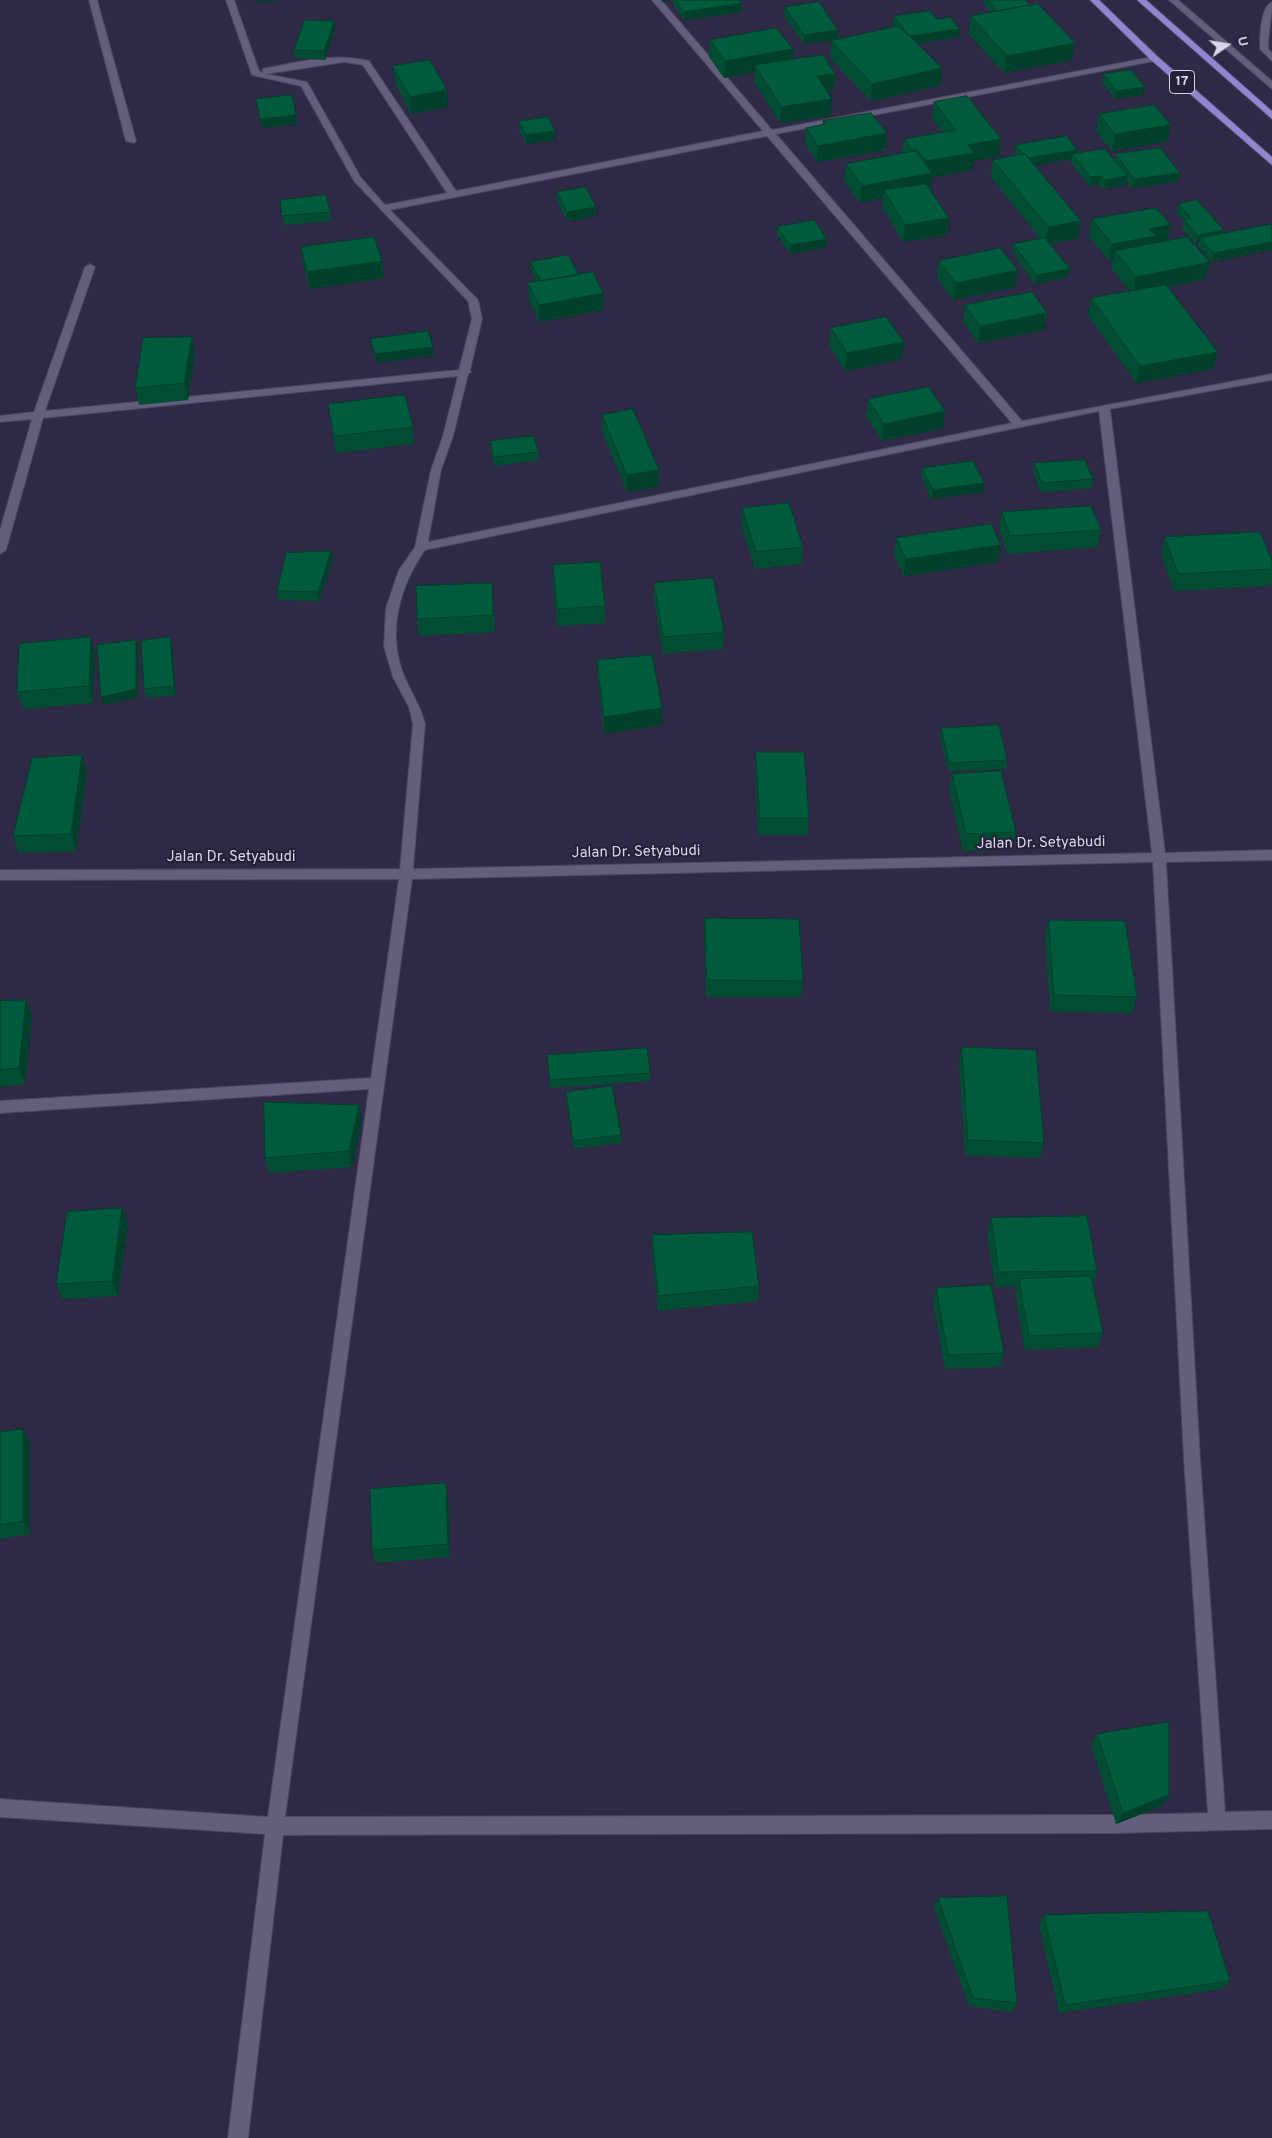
<!DOCTYPE html>
<html>
<head>
<meta charset="utf-8">
<style>
	body { margin:0 }
	#map { position:relative; width:1272px; height:2138px; overflow:hidden; background:#2e2a45; font-family:Overpass,sans-serif }
	canvas { display:block }
	.north { position:absolute; left:1202px; top:20px; width:50px; height:50px; -webkit-text-stroke:4px #25203a; paint-order:stroke; rotate:77deg; font-size:14px; font-weight:700; line-height:20px; text-align:center; color:#d9d7e9 }
	.north::after { content:''; display:block; margin:auto; width:18px; height:22px; background:#d9d7e9; clip-path:polygon(50% 0,100% 100%,50% 72%,0 100%) }
</style>
</head>
<body>
<div id="map">
<canvas width="1272" height="2138"></canvas>
<div class="north">U</div>
</div>
<script>
const ctx = document.querySelector('canvas').getContext('2d');
ctx.lineJoin = 'round';
function stroke(path, color, width, dash) { ctx.strokeStyle = color; ctx.lineWidth = width; ctx.lineCap = dash ? 'butt' : 'round'; ctx.setLineDash(dash || []); ctx.stroke(path); }
function fillPath(path, color) { ctx.fillStyle = color; ctx.fill(path, 'evenodd'); }
function label(font, color, halo, rows, align = 'center') {
  ctx.font = font + ' Overpass,sans-serif'; ctx.lineWidth = 4; ctx.setLineDash([]); ctx.textBaseline = 'middle'; ctx.strokeStyle = halo; ctx.fillStyle = color; for (const [text, x, y, turn = 0] of rows) {
    ctx.save(); ctx.translate(x, y); ctx.rotate((+turn || 0) * Math.PI / 180); ctx.textAlign = isNaN(turn) ? turn : align; if (halo) ctx.strokeText(text, 0, 0); ctx.fillText(text, 0, 0); ctx.restore();
  }
}
const service = new Path2D(`
	M1272 2C1272 18 1268 33 1268 49L1272 53V61L1260 49C1260 37 1260 8 1272 2Z`);
const minor = new Path2D(`
	M89 0H97L136 141 134 143 126 141Z
	M226 0H234L259 71 263 73V69L266 68C300 62 335 52 369 61L456 191 763 131 652 0H661L772 130 1157 56 1158 58 1154 61 776 134 1022 421 1272 374V380L1110 409 1165 853 1272 850V860L1166 862 1200 1459 1225 1812 1272 1811V1829L1116 1833 283 1835 248 2138H228L265 1834 0 1817V1799L268 1817 369 1089 0 1113V1101L371 1078 399 879 0 880V870L400 869 413 724 409 707 393 677 384 647 386 608 399 570 415 547 431 470 443 436 458 376 43 418 6 550 0 554V530L32 419 0 422V416L34 412 85 267 90 264 95 267 45 411 459 370 472 319 468 301 354 181 301 86 252 75ZM344 62 363 65 447 193 385 205 361 178 307 82 266 74ZM767 136 1012 423 428 542 441 470 453 436 468 374 471 372 470 370 482 319 478 300 390 210ZM1099 411 1152 853 413 869 425 724C421 707 412 694 405 678 386 635 399 587 425 550ZM1153 862 1184 1459 1208 1813 1116 1815 285 1817 412 879Z
	M1169 0H1178L1272 81V89Z`);
const trunk = new Path2D(`
	M1090 0H1099L1157 56 1272 157V165L1151 60Z
	M1137 0H1146L1272 111V119Z`);
stroke(service, '#49455c', 2);
stroke(minor, '#49455c', 2);
stroke(trunk, '#49455c', 2);
fillPath(service, '#625e7c');
fillPath(minor, '#625e7c');
fillPath(trunk, '#9184d0');
fillPath(new Path2D(`
	M661 0H740L742 12 684 20 673 4V0L662 2Z
	M984 0H1025L1030 5 1075 43 1072 60 1004 73 968 33 971 16 991 13 984 4Z
	M785 7 838 39 804 44 784 16Z
	M894 16 937 19 960 29 959 37 917 44 941 85 871 101 830 58 831 41 894 27 893 25Z
	M334 21 335 29 325 60 295 58 294 50Z
	M710 40 793 49 792 60 835 74 834 90 827 91 831 116 780 123 754 82 755 72 724 78 709 57Z
	M393 66 448 107 411 114 395 83Z
	M1103 74 1143 95 1115 99 1102 83Z
	M934 102 1001 139 999 156 973 161 972 170 932 177 930 190 949 218 947 235 903 242 882 207 883 198 860 203 844 181 846 164 902 154 904 139 943 132 932 119Z
	M1099 114 1168 141 1112 151 1096 131Z
	M519 121 555 131V140L526 144 519 130Z
	M823 121 887 133 886 150 817 162 805 144 806 128 822 125Z
	M1016 145 1077 150V153L1115 160 1116 154 1178 182 1132 188 1127 181 1126 185 1103 189 1099 184 1089 186 1071 163V159L1034 165 1081 221 1078 238 1050 244 1068 277 1035 284 1012 252 1013 244 1040 238 991 177 993 160 1016 156 1015 153Z
	M557 192 596 207V216L567 221 557 201Z
	M280 200 330 212 331 221 284 225Z
	M1178 204 1224 230 1212 262 1198 246 1199 243 1196 244 1182 229 1184 221 1176 212Z
	M1092 219 1167 241 1205 279 1168 287 1218 352 1213 369 1136 383 1088 315 1091 298 1130 291 1111 268 1113 260 1109 261 1089 236Z
	M777 227 827 239 826 247 790 254 777 235Z
	M301 247 382 261 384 278 310 289 303 264Z
	M939 261 1015 287 953 300 937 278Z
	M530 262 579 275 603 293 604 310 539 322 529 300 528 283 537 282 531 270Z
	M965 305 1047 313 1044 330 978 343 963 322Z
	M831 328 902 359 845 371 829 345Z
	M370 339 434 355 376 363Z
	M195 354 188 400 139 405 135 388Z
	M868 399 945 411 943 428 882 441 866 416Z
	M328 404 413 427 414 444 336 453Z
	M602 415 659 487 627 492 602 432Z
	M490 441 538 452 539 460 495 466 490 450Z
	M1034 463 1093 479 1091 488 1040 492 1033 472Z
	M922 468 983 492 931 499 921 477Z
	M742 508 803 547 802 564 755 569 741 525Z
	M1002 512 1101 530 1097 547 1007 554 999 529Z
	M1165 537 1272 561V578L1270 586 1174 591 1161 554Z
	M896 538 998 562 904 576 894 555Z
	M331 551 333 560 319 601 278 600 277 591Z
	M553 565 605 606V623L557 626 553 582Z
	M492 583 495 632 419 636 417 619Z
	M654 583 724 632 723 649 663 654 654 600Z
	M172 645 176 695 146 698 144 689Z
	M95 654 93 703 23 709 17 692Z
	M597 660 662 725 604 734 598 677Z
	M941 728 1007 760 1006 769 948 771 940 737Z
	M756 752 809 818 808 835H758L755 769Z
	M87 772 76 851 19 853 13 836Z
	M952 774 1016 832 1012 849 963 851 949 790Z
	M705 918 803 981 801 997H706L704 935Z
	M1049 920 1137 997 1132 1013 1050 1011 1045 936Z
	M0 1001 32 1016 25 1084 0 1087Z
	M962 1047 1044 1143 1040 1158 965 1155 959 1063Z
	M547 1055 650 1073V1081L550 1088Z
	M566 1092 621 1135V1143L574 1149 566 1100Z
	M359 1105 362 1120 352 1167 269 1173 265 1158Z
	M991 1218 1097 1271 1093 1284 1103 1333 1098 1347 1025 1350 1015 1294 1017 1287H995L987 1233Z
	M128 1223 118 1296 62 1299 56 1284Z
	M652 1235 759 1286 758 1301 658 1311 652 1250Z
	M936 1288 1004 1353 1000 1367 945 1369 933 1302Z
	M23 1429 30 1443V1534L0 1539V1432Z
	M446 1483 448 1497 450 1557 375 1563 372 1550Z
	M1097 1734 1169 1795 1162 1806 1116 1824 1091 1745Z
	M938 1898 1017 2003 1012 2012 969 2006 934 1908Z
	M1044 1915 1230 1981 1222 1989 1059 2013 1039 1925Z`), '#004d34');
fillPath(new Path2D(`
	M258 0H283L258 3Z
	M662 0H673L662 2Z
	M742 3V12L684 20V12Z
	M334 21 335 29 325 60 324 51Z
	M960 29 959 37 908 45 909 36Z
	M838 30V39L804 44V35Z
	M1075 43 1072 60 1004 73 1007 56Z
	M793 49 792 66 755 65V72L724 78 725 61Z
	M942 68 941 85 871 101 872 84Z
	M835 74 834 90 816 93 817 76Z
	M1145 87 1143 95 1115 99 1117 91Z
	M447 90 448 107 411 114 410 97Z
	M832 99 831 116 780 123 781 107Z
	M296 115 297 124 262 128 260 119Z
	M1171 125 1168 141 1112 151 1115 134Z
	M555 131V140L526 144V135Z
	M887 133 886 150 817 162 818 146Z
	M1001 139 999 156 973 161 972 170 932 177 930 190 888 197 884 190 883 198 860 203 862 186 924 174 926 161 968 145Z
	M1077 150 1076 159 1072 154 1071 159 1025 167 1026 158Z
	M1180 173 1178 182 1132 188 1134 179Z
	M1101 176 1099 184 1089 186 1091 177Z
	M1128 176 1126 185 1103 189 1105 180Z
	M596 207V216L567 221V212Z
	M949 218 947 235 903 242 905 225Z
	M1081 221 1078 238 1045 244 1048 227Z
	M1171 225 1167 242 1115 251 1113 260 1109 261 1112 244 1149 229Z
	M1224 230 1222 239 1200 238 1199 243 1196 244 1198 235Z
	M827 239 826 247 790 254V245Z
	M1272 242V250L1212 262 1214 253Z
	M382 261 384 278 310 289 307 272Z
	M1210 262 1205 279 1133 294 1136 277Z
	M1070 269 1068 277 1035 284 1037 275Z
	M1018 270 1015 287 953 300 956 283Z
	M603 293 604 310 539 322V305Z
	M1047 313 1044 330 978 343 980 326Z
	M192 337 195 354 188 400 184 383Z
	M904 342 902 359 845 371 847 353Z
	M433 347 434 355 376 363 375 354Z
	M1218 352 1213 369 1136 383 1140 366Z
	M945 411 943 428 882 441 884 424Z
	M659 470V487L627 492V475Z
	M984 483 983 492 931 499 933 490Z
	M1001 545 998 562 904 576 906 559Z
	M331 551 333 560 319 601 318 592Z
	M91 637 95 654 93 703 89 686Z
	M170 637 172 645 176 695 174 686Z
	M136 640 138 649V698L103 705 101 697Z
	M662 708V725L604 734V717Z
	M82 755 87 772 76 851 71 834Z
	M26 1000 32 1016 25 1084 19 1068Z
	M359 1105 362 1120 352 1167 349 1151Z
	M122 1208 128 1223 118 1296 112 1281Z
	M23 1429 30 1443V1534L23 1521Z
	M446 1483 448 1497 450 1557 448 1544Z
	M1169 1795 1162 1806 1116 1824 1123 1813Z`), '#003f2b');
const building = new Path2D(`
	M676 0H740L742 3 684 12Z
	M988 0H1025L1030 5 998 11Z
	M819 2 838 30 804 35 785 7Z
	M1038 4 1075 43 1007 56 971 16Z
	M930 11 937 19 950 17 960 29 910 36 905 31 894 16Z
	M305 20 334 21 324 51 294 50Z
	M899 26 942 68 872 84 831 41Z
	M776 28 793 49 725 61 710 40Z
	M823 55 835 74 817 76 832 99 781 107 755 65Z
	M430 60 447 90 410 97 393 66Z
	M1131 70 1145 87 1117 91 1103 74Z
	M292 95 296 115 260 119 256 99Z
	M967 96 1001 139 968 145 974 153 926 161 917 150 913 151 904 139 956 130 934 102Z
	M1154 105 1171 125 1115 134 1099 114Z
	M871 113 887 133 818 146 806 128 825 124 823 121Z
	M548 117 555 131 526 135 519 121Z
	M1067 136 1077 150 1028 158 1025 154 1023 155 1016 145Z
	M1161 148 1180 173 1134 179 1116 154Z
	M1105 149 1128 176 1105 180 1101 176 1091 177 1072 154Z
	M916 151 932 173 862 186 846 164Z
	M1025 154 1081 221 1048 227 993 160Z
	M926 184 949 218 905 225 884 190Z
	M586 187 596 207 567 212 557 192Z
	M326 195 330 212 282 216 280 200Z
	M1197 200 1224 230 1198 235 1184 220 1191 218 1178 204Z
	M1156 208 1171 225 1149 229 1156 236 1112 244 1092 219Z
	M814 220 827 239 790 245 777 227Z
	M1272 224V242L1214 253 1200 238Z
	M374 237 382 261 307 272 301 247Z
	M1187 237 1210 262 1136 277 1115 251Z
	M1045 238 1070 269 1037 275 1013 244Z
	M1000 248 1018 270 956 283 939 261Z
	M568 255 579 275 541 281 530 262Z
	M593 272 603 293 539 305 528 283Z
	M1166 285 1218 352 1140 366 1091 298Z
	M1032 292 1047 313 980 326 965 305Z
	M886 317 904 342 847 353 831 328Z
	M428 331 433 347 375 354 370 339Z
	M192 337 184 383 135 388 143 338Z
	M929 387 945 411 884 424 868 399Z
	M405 395 413 427 334 436 328 404Z
	M633 409 659 470 627 475 602 415Z
	M534 436 538 452 494 457 490 441Z
	M1085 460 1093 479 1042 483 1034 463Z
	M973 461 984 483 933 490 922 468Z
	M789 503 803 547 756 552 742 508Z
	M1091 506 1101 530 1010 536 1002 512Z
	M991 524 1001 545 906 559 896 538Z
	M1260 532 1272 561V569L1178 574 1165 537Z
	M331 551 318 592 277 591 286 553Z
	M600 562 605 606 557 609 553 565Z
	M713 578 724 632 663 637 654 583Z
	M492 583 493 615 417 619 416 586Z
	M91 637 89 686 17 692 19 644Z
	M170 637 174 686 144 689 141 641Z
	M136 640V689L101 697 97 645Z
	M652 655 662 708 604 717 597 660Z
	M999 725 1007 760 949 763 941 728Z
	M756 752H804L809 818H760Z
	M82 755 71 834 13 836 32 758Z
	M1001 771 1016 832 966 834 952 774Z
	M705 918 799 919 803 981 707 980Z
	M1049 920 1125 921 1137 997 1054 995Z
	M26 1000 19 1068 0 1070V1001Z
	M962 1047 1036 1050 1044 1143 968 1140Z
	M647 1048 650 1073 550 1080 547 1055Z
	M612 1086 621 1135 573 1141 566 1092Z
	M264 1102 359 1105 349 1151 265 1158Z
	M122 1208 112 1281 56 1284 67 1212Z
	M1087 1216 1097 1271 999 1272 991 1218Z
	M752 1232 759 1286 658 1296 652 1235Z
	M1091 1276 1103 1333 1029 1336 1019 1279Z
	M991 1285 1004 1353 948 1355 936 1288Z
	M23 1429V1521L0 1525V1432Z
	M446 1483 448 1544 372 1550 370 1489Z
	M1169 1722V1795L1123 1813 1097 1734Z
	M1007 1896 1017 2003 973 1998 938 1898Z
	M1208 1911 1230 1981 1065 2005 1044 1915Z`);
fillPath(building, '#005a3d');
stroke(building, '#003f2b', 1);
for (const [x, y, w] of [
	[1182,82,25]
]) { const box = new Path2D(); box.roundRect(x - w / 2, y - 11.5, w, 23, 4); ctx.fillStyle = '#25203a'; ctx.fill(box); stroke(box, '#d9d7e9', 1); }
label('bold 14px', '#d9d7e9', null, [
	["17",1182,82]
]);
label('15px', '#d9d7e9', '#25203a', [
	["Jalan Dr. Setyabudi",1041,844,-1],
	["Jalan Dr. Setyabudi",636,853,-1],
	["Jalan Dr. Setyabudi",231,858]
]);
</script>
</body>
</html>
